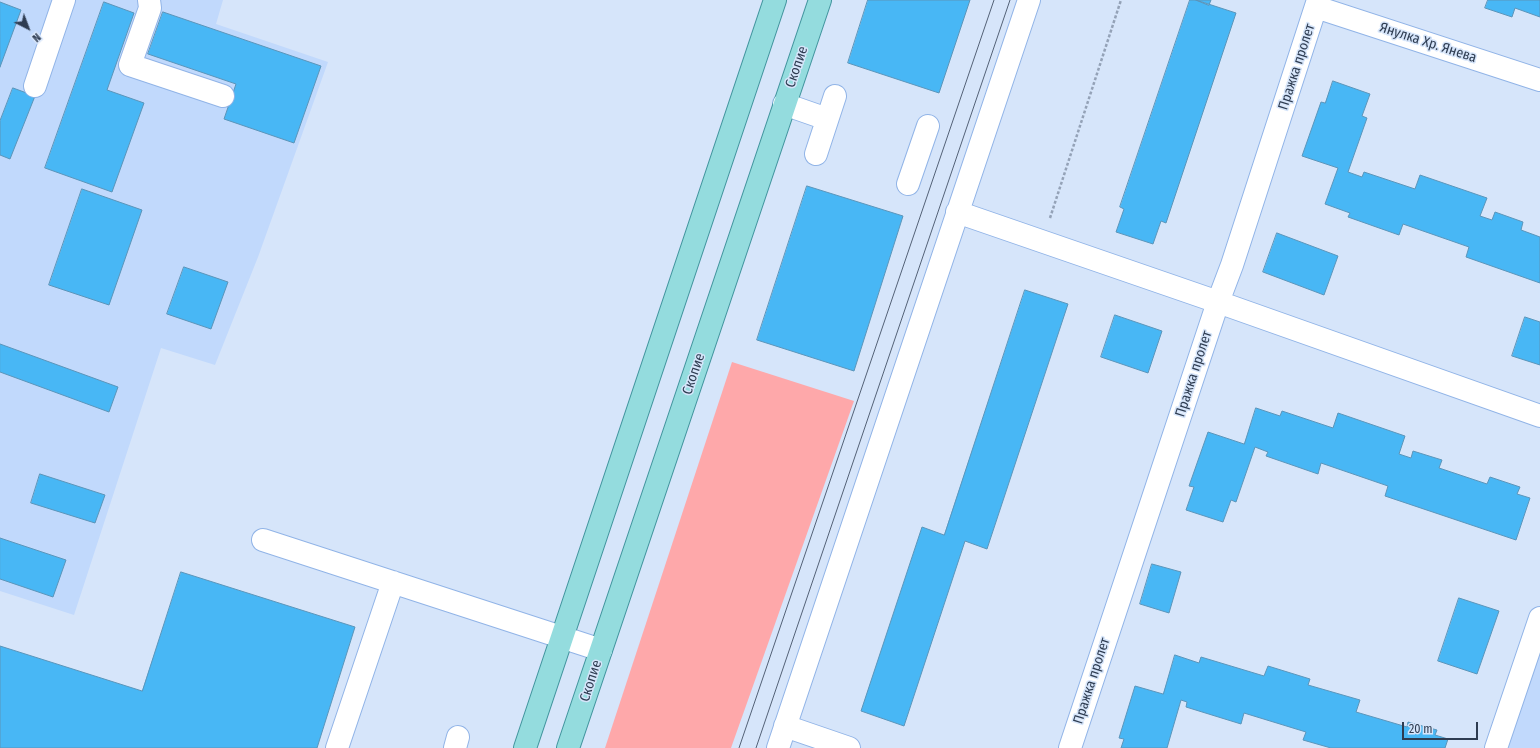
<!DOCTYPE html>
<html>
<head>
<meta charset="utf-8">
<style>
	body { margin:0 }
	#map { position:relative; width:1540px; height:748px; overflow:hidden; background:#d6e5fa; font-family:"Fira Sans Condensed",sans-serif }
	canvas { display:block }
	.north { position:absolute; left:8px; top:8px; width:40px; height:40px; -webkit-text-stroke:3px #d6e5fa; paint-order:stroke; rotate:138deg; font-size:11px; font-weight:700; line-height:16px; text-align:center; color:#2e3c51 }
	.north::after { content:''; display:block; margin:auto; width:14px; height:18px; background:#2e3c51; clip-path:polygon(50% 0,100% 100%,50% 72%,0 100%) }
	.scale { position:absolute; left:1402px; top:722px; width:76px; height:18px; box-sizing:border-box; border:2px solid #2e3c51; border-top:0; padding-left:5px; font-size:12px; line-height:14px; white-space:nowrap; color:#2e3c51; -webkit-text-stroke:3px #d6e5fa; paint-order:stroke }
</style>
</head>
<body>
<div id="map">
<canvas width="1540" height="748"></canvas>
<div class="north">N</div>
<div class="scale">20 m</div>
</div>
<script>
const ctx = document.querySelector('canvas').getContext('2d');
ctx.lineJoin = 'round';
function fillPath(path, color) { ctx.fillStyle = color; ctx.fill(path, 'evenodd'); }
function stroke(path, color, width, dash) { ctx.strokeStyle = color; ctx.lineWidth = width; ctx.lineCap = dash ? 'butt' : 'round'; ctx.setLineDash(dash || []); ctx.stroke(path); }
function label(font, color, halo, rows, align = 'center') {
  ctx.font = font + ' "Fira Sans Condensed",sans-serif'; ctx.lineWidth = 3; ctx.setLineDash([]); ctx.textBaseline = 'middle'; ctx.strokeStyle = halo; ctx.fillStyle = color; for (const [text, x, y, turn = 0] of rows) {
    ctx.save(); ctx.translate(x, y); ctx.rotate((+turn || 0) * Math.PI / 180); ctx.textAlign = isNaN(turn) ? turn : align; if (halo) ctx.strokeText(text, 0, 0); ctx.fillText(text, 0, 0); ctx.restore();
  }
}
fillPath(new Path2D(`
	M0 0H223L216 24 328 62 258 257 215 365 161 348 74 615 0 591Z
	M1540 637V748H1503Z`), '#c1d9fc');
fillPath(new Path2D(`
	M732 362 854 401 731 748H605Z`), '#fea8aa');
const building = new Path2D(`
	M868 0H970L939 93 848 63Z
	M1190 0H1196L1236 13 1166 223 1161 221 1153 244 1116 232 1124 209 1120 207Z
	M1196 0H1211L1209 5Z
	M1488 0H1540V17L1515 8 1512 17 1485 8Z
	M0 2 21 10 0 67Z
	M104 2 134 13 107 90 144 103 112 192 45 168Z
	M163 12 321 66 294 143 224 119 236 84 148 54Z
	M1333 81 1370 94 1362 116 1367 118 1348 172 1362 177 1364 172 1415 189 1420 175 1487 198 1480 216 1492 220 1495 212 1523 222 1521 230 1540 237V283L1466 257 1469 247 1403 224 1399 235 1348 217 1350 213 1325 204 1338 168 1302 156 1321 102 1325 103Z
	M13 88 35 96 10 159 0 155V121Z
	M807 186 903 216 854 371 757 340Z
	M82 189 142 210 109 305 49 285Z
	M1277 233 1338 256 1324 295 1263 272Z
	M184 267 228 282 211 329 167 314Z
	M1025 290 1068 304 987 549 965 541 904 726 861 711 922 527 944 535Z
	M1115 315 1162 331 1148 373 1101 357Z
	M1525 317 1540 322V365L1512 356Z
	M0 344 118 387 109 412 0 372Z
	M1256 408 1280 416 1282 411 1333 428 1338 413 1405 436 1399 454 1411 458 1413 451 1442 460 1439 468 1487 484 1490 477 1520 487 1517 494 1530 498 1516 540 1385 496 1388 486 1321 463 1318 474 1266 456 1268 452 1255 447 1236 502 1231 500 1223 522 1186 510 1194 487 1189 486 1208 432 1244 444Z
	M40 474 105 495 95 523 31 503Z
	M0 538 66 560 53 597 0 579Z
	M1152 564 1181 572 1169 613 1140 604Z
	M181 572 355 627 317 748H0V646L142 691Z
	M1459 598 1499 611 1477 674 1438 661Z
	M1175 655 1199 663 1201 657 1264 676 1268 666 1310 679 1308 685 1360 700 1356 712 1407 727 1408 722 1437 730 1435 735 1448 739 1445 748H1331L1303 740 1306 732 1244 713 1241 724 1186 707 1187 702 1181 700 1167 748H1121L1124 739 1119 738 1135 686 1163 694Z`);
fillPath(building, '#48b7f5');
stroke(building, '#5b95ba', 1);
const minor = new Path2D(`
	M149 0 150 8 130 65 223 96
	M1316 7 1540 80
	M35 86 64 0
	M784 104 827 119
	M816 154 835 96
	M908 184 928 126
	M957 212 1218 302 1540 416
	M263 540 601 650
	M785 726 849 748
	M337 748 393 582
	M455 748 458 737
	M778 748 1029 0
	M1070 748 1218 302 1232 265 1318 0
	M1496 748 1540 618`);
const major = new Path2D(`
	M525 748 775 0
	M568 748 820 0`);
stroke(minor, '#91b4e7', 24);
stroke(major, '#42959e', 24);
stroke(new Path2D(`
	M1050 218 1121 0`), '#94a2b7', 2.5, [3, 2]);
stroke(minor, '#fff', 22);
stroke(major, '#94dcde', 22);
stroke(new Path2D(`
	M739 748 994 0
	M756 748 1010 0`), '#536176', 1);
label('14px', '#2e3c51', '#d6e5fa', [
	["Янулка Хр. Янева",1428,43,18],
	["Скопие",797,67,-71],
	["Пражка пролет",1297,67,-72],
	["Скопие",694,374,-71],
	["Пражка пролет",1194,374,-72],
	["Скопие",591,681,-72],
	["Пражка пролет",1092,681,-72]
]);
</script>
</body>
</html>
